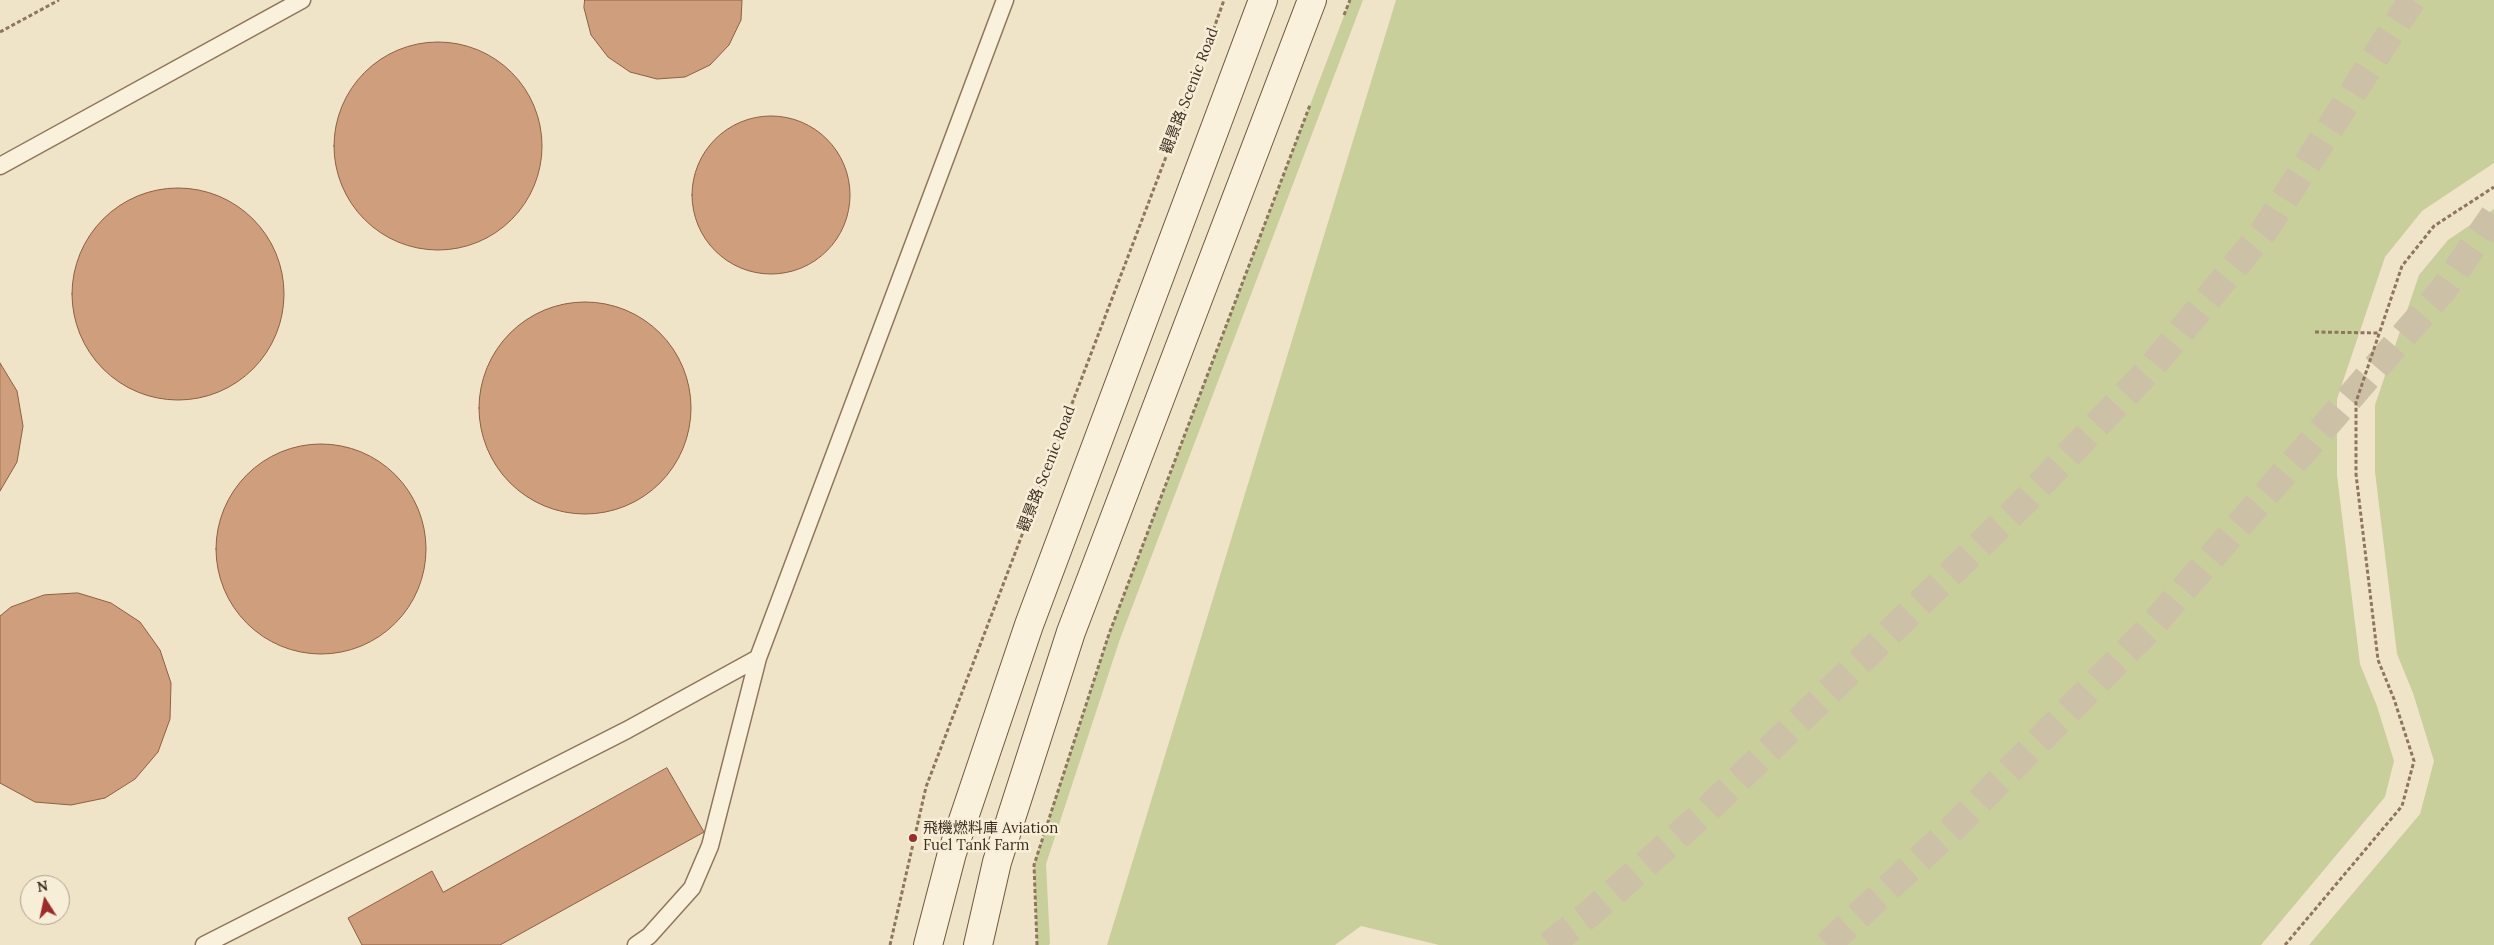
<!DOCTYPE html>
<html>
<head>
<meta charset="utf-8">
<style>
	body { margin:0 }
	#map { position:relative; width:2494px; height:945px; overflow:hidden; background:#f0e4c8; font-family:Lora,serif }
	canvas { display:block }
	.north { position:absolute; left:20px; top:875px; width:50px; height:50px; box-sizing:border-box; background:#f7eed8; border:1px solid #ada18e; border-radius:50%; rotate:350deg; font-size:14px; font-weight:700; line-height:20px; text-align:center; color:#3d2e20 }
	.north::after { content:''; display:block; margin:auto; width:18px; height:22px; background:#9e2a2b; clip-path:polygon(50% 0,100% 100%,50% 72%,0 100%) }
</style>
</head>
<body>
<div id="map">
<canvas width="2494" height="945"></canvas>
<div class="north">N</div>
</div>
<script>
const ctx = document.querySelector('canvas').getContext('2d');
ctx.lineJoin = 'round';
function fillPath(path, color) { ctx.fillStyle = color; ctx.fill(path, 'evenodd'); }
function stroke(path, color, width, dash) { ctx.strokeStyle = color; ctx.lineWidth = width; ctx.lineCap = dash ? 'butt' : 'round'; ctx.setLineDash(dash || []); ctx.stroke(path); }
function label(font, color, halo, rows, align = 'center') {
  ctx.font = font + ' Lora,"Noto Sans TC",serif'; ctx.lineWidth = 5; ctx.setLineDash([]); ctx.textBaseline = 'middle'; ctx.strokeStyle = halo; ctx.fillStyle = color; for (const [text, x, y, turn = 0] of rows) {
    ctx.save(); ctx.translate(x, y); ctx.rotate((+turn || 0) * Math.PI / 180); ctx.textAlign = isNaN(turn) ? turn : align; if (halo) ctx.strokeText(text, 0, 0); ctx.fillText(text, 0, 0); ctx.restore();
  }
}
fillPath(new Path2D(`
	M1350 0H1363L1120 639 1046 864 1050 943 1049 945H1037L1034 865 1109 634Z
	M1396 0H2494V163L2422 211 2385 257 2337 399V475L2360 664 2377 706 2394 761 2385 797 2261 945H1439L1361 926 1335 945H1107Z
	M2494 209V945H2309L2420 814 2434 761 2413 693 2397 654 2375 472V405L2419 275 2448 240Z`), '#c9cf9b');
const building = new Path2D(`
	M585 0H742L741 20 729 45 710 65 685 77 657 79 630 72 608 57 591 35 584 8Z
	M334 146a104 104 0 1 1 208 0a104 104 0 1 1-208 0Z
	M692 195a79 79 0 1 1 158 0a79 79 0 1 1-158 0Z
	M72 294a106 106 0 1 1 212 0a106 106 0 1 1-212 0Z
	M479 408a106 106 0 1 1 212 0a106 106 0 1 1-212 0Z
	M0 363 17 391 23 426 17 462 0 491Z
	M216 549a105 105 0 1 1 210 0a105 105 0 1 1-210 0Z
	M78 593 111 603 140 622 160 650 171 683 170 719 158 752 135 779 105 798 71 805 35 802 0 783V616L11 607 44 595Z
	M667 768 704 832 500 945H362L348 918 432 871 443 892Z`);
fillPath(building, '#cf9f7d');
stroke(building, '#8d5f41', 1);
stroke(new Path2D(`
	M1549 945 1588 915 1704 813 2020 506 2150 369 2264 231 2412 0
	M1827 945 1954 827 2151 627 2443 290 2494 215`), '#ccc0a6', 28, [28, 14]);
const service = new Path2D(`
	M0 166 302 0
	M204 945 627 730 758 658
	M636 945 649 936 692 888 710 846 758 658 1005 0`);
const secondary = new Path2D(`
	M928 945 952 853 1029 625 1263 0
	M978 945 997 862 1071 632 1312 0`);
stroke(service, '#8d765c', 19);
stroke(secondary, '#6f573f', 30);
stroke(new Path2D(`
	M1344 15 1350 0
	M0 32 59 0
	M1209 42 1224 0
	M2315 332 2379 333
	M890 945 926 787 1196 78
	M1037 945 1034 865 1109 634 1310 105
	M2285 945 2402 806 2414 761 2394 699 2378 660 2356 474V402L2402 266 2434 226 2494 187`), '#8d765c', 3, [4, 2.5]);
stroke(service, '#faf1dc', 16);
stroke(secondary, '#faf1dc', 28);
for (const [x, y, r, color] of [
	[913,838,5,"#9e2a2b"]
]) { const dot = new Path2D(); dot.arc(x, y, r, 0, 2 * Math.PI); ctx.fillStyle = color; ctx.fill(dot); stroke(dot, '#f7eed8', 2); }
label('15px', '#3d2e20', '#f7eed8', [
	["觀景路 Scenic Road",1190,91,-69],
	["觀景路 Scenic Road",1047,469,-69]
]);
label('15px', '#3d2e20', '#f7eed8', [
	["飛機燃料庫 Aviation",923,829],
	["Fuel Tank Farm",923,846]
], 'left');
</script>
</body>
</html>
